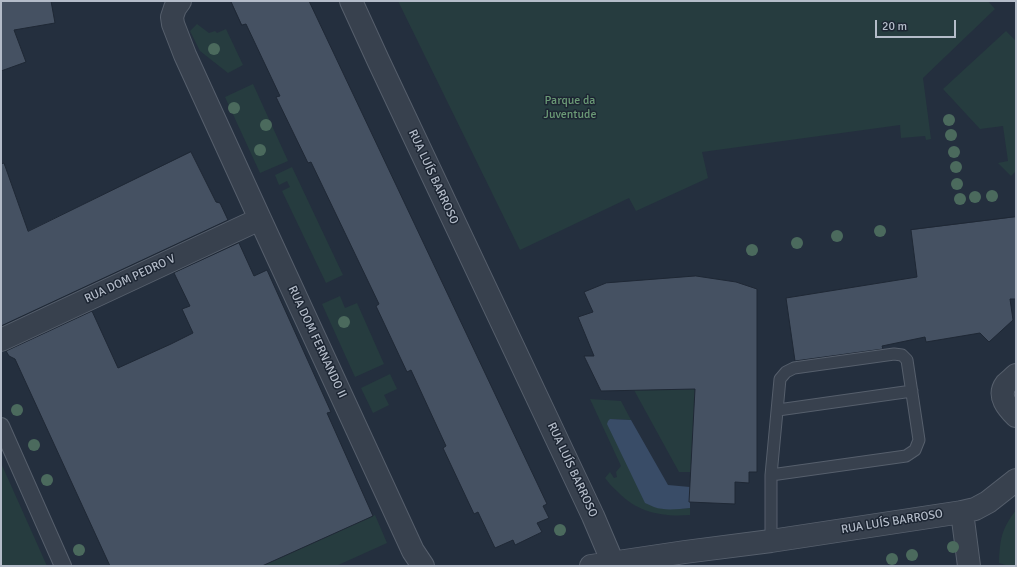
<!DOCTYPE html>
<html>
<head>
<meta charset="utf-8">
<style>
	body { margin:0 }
	#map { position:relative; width:1017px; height:567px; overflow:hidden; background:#242f3e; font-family:Signika,sans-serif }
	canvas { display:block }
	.frame { position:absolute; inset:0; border:2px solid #b4bcc9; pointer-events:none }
	.scale { position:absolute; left:875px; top:20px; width:81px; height:18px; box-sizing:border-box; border:2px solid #b4bcc9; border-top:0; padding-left:5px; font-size:12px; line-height:14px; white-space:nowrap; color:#b4bcc9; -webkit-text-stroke:3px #1d2633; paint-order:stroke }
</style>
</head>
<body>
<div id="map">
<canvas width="1017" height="567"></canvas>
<div class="frame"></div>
<div class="scale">20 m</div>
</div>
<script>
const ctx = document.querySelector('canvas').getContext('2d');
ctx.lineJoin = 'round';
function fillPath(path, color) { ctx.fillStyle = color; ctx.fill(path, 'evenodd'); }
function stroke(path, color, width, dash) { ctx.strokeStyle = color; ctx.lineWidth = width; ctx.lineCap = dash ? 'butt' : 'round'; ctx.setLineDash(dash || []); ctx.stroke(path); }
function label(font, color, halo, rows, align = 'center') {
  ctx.font = font + ' Signika,sans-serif'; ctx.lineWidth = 3; ctx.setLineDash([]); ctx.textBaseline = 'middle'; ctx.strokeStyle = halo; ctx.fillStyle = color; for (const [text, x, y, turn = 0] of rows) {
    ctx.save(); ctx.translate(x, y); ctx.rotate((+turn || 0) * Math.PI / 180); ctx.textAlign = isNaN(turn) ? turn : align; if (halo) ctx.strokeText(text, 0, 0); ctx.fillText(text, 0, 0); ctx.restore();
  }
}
fillPath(new Path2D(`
	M398 1H988L995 9 923 78 931 139 926 140 925 136 901 138 900 125 702 152 708 178 636 211 629 198 520 250Z
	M197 24 209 33 215 31 217 33 226 29 243 65 228 73 200 51 190 31Z
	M1006 31 1016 41V171L1011 176 998 163 1008 161 1003 126 980 129 943 89Z
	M253 84 288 161 260 173 225 97Z
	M292 167 343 275 326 283 282 191 290 187 287 181 279 185 275 175Z
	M340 296 345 308 357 303 384 364 355 377 322 304Z
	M390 374 397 389 384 395 389 405 373 413 361 388Z
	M695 389 691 472H679L634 390Z
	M590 399 621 401 631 420 610 419 680 509 690 508V515C663 517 638 513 618 492 613 488 609 483 605 478L610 472 614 478 617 477 616 472 621 466Z
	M1 463 47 566H1Z
	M1016 510V566H1009L999 563C1000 539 1001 530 1016 510Z
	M375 515 387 543 336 566H262Z`), '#263c3f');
fillPath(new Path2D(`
	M610 419 631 420 668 485 690 487V508C678 509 665 511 654 507 651 506 648 504 645 503L607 424 608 421Z`), '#394c67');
const building = new Path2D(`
	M1 1H51L55 23 14 30 26 62 1 71Z
	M231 1H309L547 504 543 506 549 518 537 523 542 532 515 545 513 540 495 548 478 512 474 514 443 448 446 446 411 370 407 372 376 306 379 304 311 162 308 163 276 97 280 96 246 24 242 25Z
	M191 152 216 202 220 203 228 220 1 326V164L4 163 28 231Z
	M1016 217V299H1010L1013 320 989 342 980 333 926 342 925 337 882 346 883 349 795 361 786 298 917 277 911 230Z
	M239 243 254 276 267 270 331 412 327 413 373 516 262 566H110L15 359 9 356 6 351 92 311 118 368 171 344 193 333 182 309 190 306 174 273Z
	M696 276 736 282 757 289V472H749V483L735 482V504L689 502 695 389 601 391 584 356H594L578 317 593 312 584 292 606 283Z`);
fillPath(building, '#455162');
stroke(building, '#1f2835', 1);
const service = new Path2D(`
	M778 410 912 391
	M771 541V475L780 379 786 372 794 368 894 354 902 355 907 360 919 440 915 450 906 456 771 475`);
const pedestrian = new Path2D(`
	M1 426 63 566`);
const minor = new Path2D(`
	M180 1 175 8 172 17 173 24 185 55 260 219 413 551 423 566
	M351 1 378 60 593 516 613 563
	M1 340 260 219
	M1016 375C1013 378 1009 381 1006 384 997 396 1008 408 1016 416
	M962 512 969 566
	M591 566 685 552 771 541 962 512 975 509 988 502 1016 480`);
stroke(service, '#565f6c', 13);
stroke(pedestrian, '#565f6c', 18);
stroke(minor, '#565f6c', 24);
stroke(service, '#38414e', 11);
stroke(pedestrian, '#38414e', 16);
stroke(minor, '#38414e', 22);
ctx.fillStyle = '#4b6a5d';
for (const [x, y] of [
	[214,49],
	[234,108],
	[949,120],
	[266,125],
	[951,135],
	[260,150],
	[954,152],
	[956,167],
	[957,184],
	[992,196],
	[975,197],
	[960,199],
	[880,231],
	[837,236],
	[797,243],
	[752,250],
	[344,322],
	[17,410],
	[34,445],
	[47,480],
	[560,530],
	[953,547],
	[79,550],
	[912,555],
	[892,559]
]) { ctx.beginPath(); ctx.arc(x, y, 6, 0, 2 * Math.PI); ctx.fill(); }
label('12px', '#6b9a76', '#1d2633', [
	["Parque da",570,101],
	["Juventude",570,115]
]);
label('12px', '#b4bcc9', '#1d2633', [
	["RUA LUÍS BARROSO",433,177,65],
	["RUA DOM PEDRO V",130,279,-25],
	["RUA DOM FERNANDO II",317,342,65],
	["RUA LUÍS BARROSO",572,470,65],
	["RUA LUÍS BARROSO",892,522,-9]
]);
</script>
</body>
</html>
